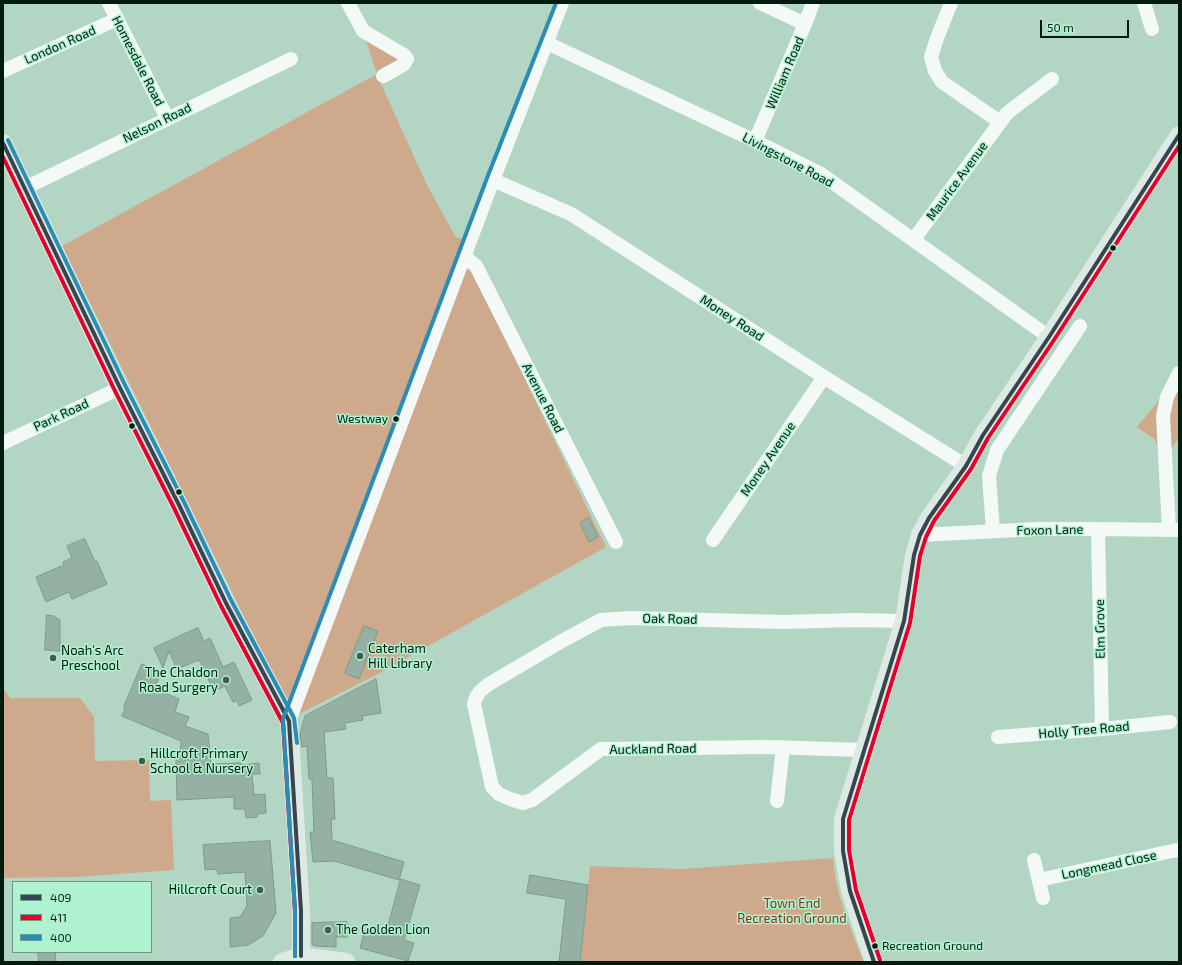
<!DOCTYPE html>
<html>
<head>
<meta charset="utf-8">
<style>
	body { margin:0 }
	#map { position:relative; width:1182px; height:965px; overflow:hidden; background:#b2d6c3; font-family:"Exo 2",sans-serif }
	canvas { display:block }
	.frame { position:absolute; inset:0; border:4px solid #011b0f; pointer-events:none }
	.legend { position:absolute; left:12px; top:881px; width:140px; height:72px; box-sizing:border-box; background:#aff2cf; border:1px solid #699c82; margin:0; padding:5px 7px; list-style:none; font-size:12px; color:#011b0f }
	.legend li { display:flex; align-items:center; gap:8px; height:20px }
	.legend b { width:20px; border:1px solid #699c82 }
	.scale { position:absolute; left:1040px; top:20px; width:89px; height:18px; box-sizing:border-box; border:2px solid #011b0f; border-top:0; padding-left:5px; font-size:12px; line-height:14px; white-space:nowrap; color:#011b0f; -webkit-text-stroke:3px #aff2cf; paint-order:stroke }
</style>
</head>
<body>
<div id="map">
<canvas width="1182" height="965"></canvas>
<div class="frame"></div>
<ul class="legend">
<li><b style="height:5px;background:#36454f"></b>409</li>
<li><b style="height:5px;background:#e4002b"></b>411</li>
<li><b style="height:5px;background:#2b8db5"></b>400</li>
</ul>
<div class="scale">50 m</div>
</div>
<script>
const ctx = document.querySelector('canvas').getContext('2d');
ctx.lineJoin = 'round';
function fillPath(path, color) { ctx.fillStyle = color; ctx.fill(path, 'evenodd'); }
function stroke(path, color, width, dash) { ctx.strokeStyle = color; ctx.lineWidth = width; ctx.lineCap = dash ? 'butt' : 'round'; ctx.setLineDash(dash || []); ctx.stroke(path); }
function label(font, color, halo, rows, align = 'center') {
  ctx.font = font + ' "Exo 2",sans-serif'; ctx.lineWidth = 3; ctx.setLineDash([]); ctx.textBaseline = 'middle'; ctx.strokeStyle = halo; ctx.fillStyle = color; for (const [text, x, y, turn = 0] of rows) {
    ctx.save(); ctx.translate(x, y); ctx.rotate((+turn || 0) * Math.PI / 180); ctx.textAlign = isNaN(turn) ? turn : align; if (halo) ctx.strokeText(text, 0, 0); ctx.fillText(text, 0, 0); ctx.restore();
  }
}
fillPath(new Path2D(`
	M367 39 398 59 397 63 377 75 426 183 455 236 463 240 472 269 503 334 606 547 376 675 301 713 288 706 62 246 377 74 366 41Z
	M1179 373V437L1165 459 1154 439 1137 427 1173 383Z
	M3 688 10 698H80L94 717 95 761 149 760 150 801 171 800 174 870 77 877 3 878Z
	M833 858C835 893 851 930 864 962H580L590 866 682 869Z`), '#cfa98c');
const building = new Path2D(`
	M589 518 598 537 589 542 580 523Z
	M85 539 95 562 97 561 107 584 72 599 69 592 46 602 36 577 64 565 63 562 72 558 67 546Z
	M47 615 54 616 60 620V651L45 650Z
	M364 626 378 631 359 679 345 673Z
	M198 628 204 641 210 638 223 667 234 662 252 700 239 706 237 701 233 702 225 686 214 691 199 660 177 669 169 651 163 668 154 648Z
	M142 664 161 671 155 689 179 699 175 712 189 717 185 726 208 734 211 764 241 763V765L259 763 260 774H252L254 795 265 794 266 813 257 814V817L246 818 245 809H234V797L177 800 176 760 180 759 181 741 122 716 125 708 124 707Z
	M376 679 381 713 362 716 363 720 345 723 346 729 324 732 327 778H333L335 819H331L332 840 404 862 399 880 334 861 313 862 310 832H314L312 779H309L307 746 302 747 300 734 305 716Z
	M270 841 276 913 263 936 248 945 230 947V918L240 917 247 906 245 872 218 874 217 869 205 870 203 845Z
	M530 875 588 885 580 962H559L566 899 527 893Z
	M401 879 420 885 404 940 414 943 408 961 360 948 365 929 385 935Z
	M347 922V937H336V947L314 946 312 944V923Z
	M38 952H55L56 962H39Z`);
fillPath(building, '#95b1a3');
stroke(building, '#7d9a8b', 1);
stroke(new Path2D(`
	M109 3 167 118
	M348 3 363 31 404 55 407 59 403 65 383 76
	M760 3 805 24
	M951 3 937 38 931 57 935 71 942 82 1000 122
	M1144 3 1152 29
	M547 43 755 141 821 174 1049 337
	M3 71 117 19
	M755 141 805 24 813 3
	M493 180 571 214 824 377 966 466
	M25 188 291 59
	M914 239 1007 113 1052 79
	M465 257 476 266 616 542
	M3 443 120 388
	M1098 529 1102 729
	M1169 530 1163 416 1167 397 1179 373
	M993 531 989 476 997 450 1080 326
	M920 535 1037 529H1098L1179 530
	M713 540 824 377
	M289 721 493 180 562 3
	M998 737 1102 729 1170 722
	M863 750 766 747 601 749 532 800 523 803 510 799 499 794 492 787 474 704C476 694 481 690 489 684L562 641 601 620 630 618 784 622 855 620 904 621
	M777 801 783 747
	M1034 860 1043 898
	M1039 880 1172 851 1179 850`), '#f3f9f6', 14);
stroke(new Path2D(`
	M3 143 120 388 179 505 226 603 289 721 301 911V956
	M282 962 301 956 346 962
	M874 962 850 891 843 851V819L904 621 914 555 920 535 929 518 966 466 983 435 1049 337 1179 135`), '#dceae3', 18);
stroke(new Path2D(`
	M3 143 120 388 179 505 226 603 289 721 301 911V956
	M874 962 850 891 843 851V819L904 621 914 555 920 535 929 518 966 466 983 435 1049 337 1179 135`), '#36454f', 4);
stroke(new Path2D(`
	M3 157 115 391 174 508 221 606 283 723 295 911V956
	M880 960 856 890 849 850V820L910 623 920 556 926 537 934 521 971 469 988 438 1054 340 1179 146`), '#e4002b', 4);
stroke(new Path2D(`
	M8 140 125 385 184 502 231 600 294 718 297 743
	M295 956V911L283 719 487 178 556 3`), '#2b8db5', 4);
for (const [x, y, r, color] of [
	[1113,248,3.5,"#011b0f"],
	[396,419,3.5,"#011b0f"],
	[132,426,3.5,"#011b0f"],
	[179,492,3.5,"#011b0f"],
	[360,656,4,"#3f5c4e"],
	[53,658,4,"#3f5c4e"],
	[226,680,4,"#3f5c4e"],
	[142,761,4,"#3f5c4e"],
	[260,890,4,"#3f5c4e"],
	[328,930,4,"#3f5c4e"],
	[875,946,3.5,"#011b0f"]
]) { const dot = new Path2D(); dot.arc(x, y, r, 0, 2 * Math.PI); ctx.fillStyle = color; ctx.fill(dot); stroke(dot, '#aff2cf', 1.5); }
label('12px', '#011b0f', '#aff2cf', [
	["Westway",388,419],
	["Recreation Ground",882,946,"left"]
], 'right');
label('13px', '#011b0f', '#aff2cf', [
	["London Road",60,45,-24],
	["Homesdale Road",138,61,63],
	["William Road",785,73,-67],
	["Nelson Road",157,123,-26],
	["Livingstone Road",788,160,28],
	["Maurice Avenue",957,181,-54],
	["Money Road",732,318,33],
	["Avenue Road",543,398,63],
	["Park Road",61,415,-25],
	["Money Avenue",768,459,-56],
	["Foxon Lane",1050,530,-1],
	["Oak Road",670,619,1],
	["Elm Grove",1100,629,-91],
	["Holly Tree Road",1084,730,-5],
	["Auckland Road",653,749,-1],
	["Longmead Close",1109,865,-12]
]);
label('13px', '#011b0f', '#aff2cf', [
	["Caterham",368,649],
	["Hill Library",368,664],
	["Noah's Arc",61,651],
	["Preschool",61,666],
	["The Chaldon",218,673,"right"],
	["Road Surgery",218,688,"right"],
	["Hillcroft Primary",150,754],
	["School & Nursery",150,769],
	["Hillcroft Court",252,890,"right"],
	["The Golden Lion",336,930]
], 'left');
label('13px', '#853513', '#aff2cf', [
	["Town End",792,904],
	["Recreation Ground",792,919]
]);
</script>
</body>
</html>
